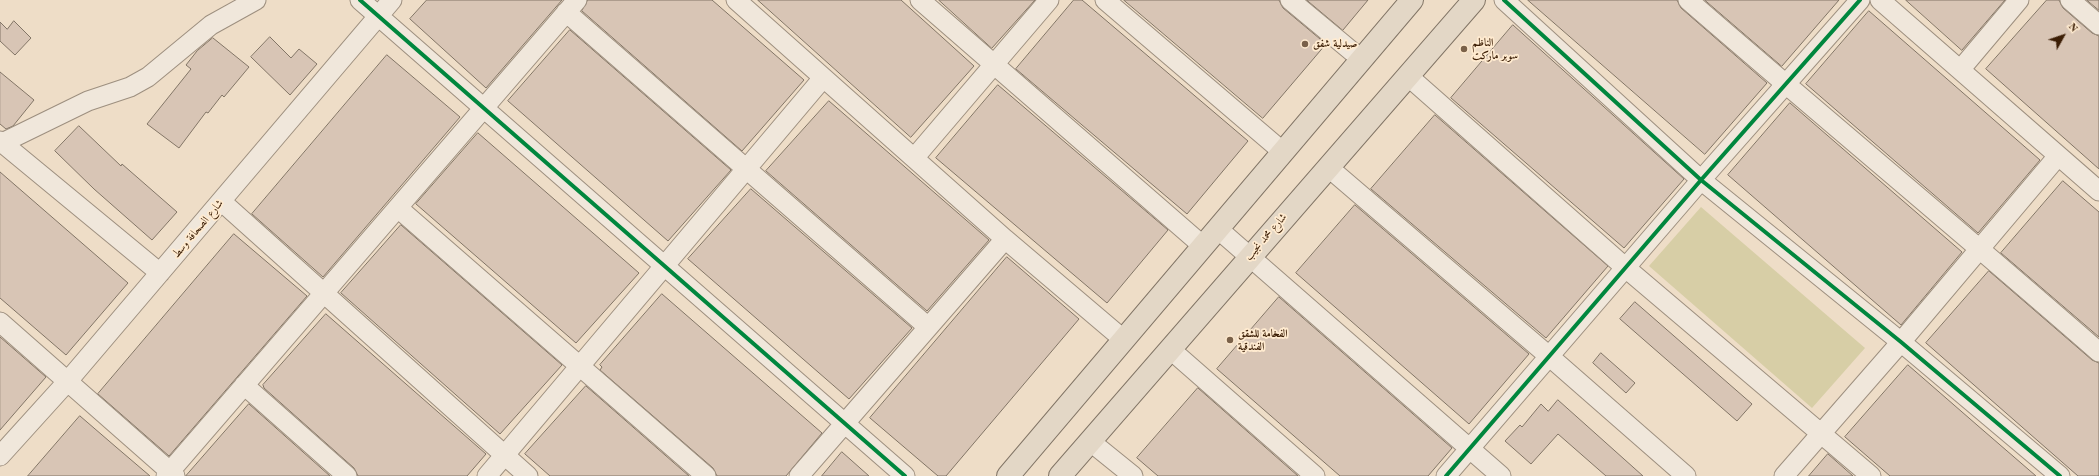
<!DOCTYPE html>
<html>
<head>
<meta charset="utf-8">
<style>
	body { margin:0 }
	#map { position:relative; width:2099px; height:476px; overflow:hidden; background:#eeddc7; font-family:"Old Standard TT",serif }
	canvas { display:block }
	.north { position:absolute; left:2043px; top:16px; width:40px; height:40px; -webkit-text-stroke:3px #ffebd0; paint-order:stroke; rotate:50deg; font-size:11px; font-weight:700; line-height:16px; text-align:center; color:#3c1e05 }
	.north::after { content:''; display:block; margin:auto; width:14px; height:18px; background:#3c1e05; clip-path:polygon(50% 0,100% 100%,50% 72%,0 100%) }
</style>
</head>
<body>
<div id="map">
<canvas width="2099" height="476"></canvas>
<div class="north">N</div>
</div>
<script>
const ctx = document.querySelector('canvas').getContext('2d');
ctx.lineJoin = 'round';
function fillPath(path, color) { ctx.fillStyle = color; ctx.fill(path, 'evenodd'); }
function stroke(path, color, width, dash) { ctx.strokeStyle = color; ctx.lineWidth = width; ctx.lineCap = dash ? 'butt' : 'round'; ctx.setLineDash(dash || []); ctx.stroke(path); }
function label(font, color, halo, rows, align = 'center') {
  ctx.font = font + ' "Old Standard TT",Amiri,serif'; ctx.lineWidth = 3.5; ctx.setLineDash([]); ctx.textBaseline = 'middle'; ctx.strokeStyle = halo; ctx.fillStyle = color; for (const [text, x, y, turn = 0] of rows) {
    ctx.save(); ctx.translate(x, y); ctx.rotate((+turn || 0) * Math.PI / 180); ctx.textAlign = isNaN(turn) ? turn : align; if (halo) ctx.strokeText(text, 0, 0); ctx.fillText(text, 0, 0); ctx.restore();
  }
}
fillPath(new Path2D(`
	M1701 207 1865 348 1812 408 1649 266Z`), '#d7cea6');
const building = new Path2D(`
	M427 0H562L486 88 410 19Z
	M588 0H712L804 80 742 151 582 11Z
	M758 0H901L974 66 911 137Z
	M939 0H1035L992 48Z
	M1074 0H1082L1248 141 1187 214 1016 69Z
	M1124 0H1279L1283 8 1326 44 1263 118Z
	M1307 0H1368L1343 30Z
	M1528 0H1677L1681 8 1767 83 1705 154Z
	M1705 0H1839L1782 66Z
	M1906 0H2005L1962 50Z
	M2047 0H2059L2063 8 2092 33 2099 36V169L1986 69Z
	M2087 0H2099V10Z
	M1869 11 2040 160 1978 233 1806 84Z
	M14 21 31 38 15 55 0 41V22L7 29Z
	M1513 25 1684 179 1624 248 1451 98Z
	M570 30 731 170 668 241 508 101Z
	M270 37 291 58 299 49 317 64 290 95 251 57Z
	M213 38 249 67 224 97 222 95 208 113 206 112 179 148 147 124 191 69 186 65 197 51Z
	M387 55 460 117 323 277 252 214Z
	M0 72 34 100 13 126 6 129 0 124Z
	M998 85 1168 230 1107 303 936 158Z
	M829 101 989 240 927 311 766 171Z
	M1790 103 1962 252 1901 325 1728 175Z
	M1435 115 1608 266 1546 338 1371 189Z
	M79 126 121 166 122 164 177 212 152 240 94 189 55 151Z
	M478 133 639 273 576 343 416 204Z
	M0 172 128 283 66 355 0 298Z
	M2063 181 2099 212V337L2001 253Z
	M751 189 912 328 849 399 688 259Z
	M1355 205 1529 354 1469 424 1296 273Z
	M401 225 562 365 500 434 341 293Z
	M234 234 307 296 169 456 98 394Z
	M1007 257 1079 319 946 476H938L870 418Z
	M1989 271 2092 360 2099 363V476H2078L1926 343Z
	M662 294 822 433 786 476H717L713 468 600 370 602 367 600 365Z
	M1279 297 1452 448 1428 476H1340L1217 369Z
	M1635 302 1752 404 1737 421 1620 319Z
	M326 314 486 454 467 476H358L354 468 264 388 263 385Z
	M0 337 46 377 0 430Z
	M1601 353 1635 383 1626 393 1593 363Z
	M1908 365 1977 425 2036 476H1890L1845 437Z
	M586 386 689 476H550L525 454Z
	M1198 388 1298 476H1158L1137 458Z
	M1558 400 1643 476H1606L1558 434 1531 464 1505 441 1520 425 1522 427 1541 404 1548 411Z
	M249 404 330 476H186Z
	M80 416 116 447 150 476H28Z
	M842 452 869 476H822Z
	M1828 454 1853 476H1809Z`);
fillPath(building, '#d8c5b5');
stroke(building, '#827566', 1);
const minor = new Path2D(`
	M360 0 905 476
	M736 0 1005 239 1124 340
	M920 0 1203 246
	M1105 0 1283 152
	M1290 0 1361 59
	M1504 0 1701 180 1901 342 2060 476
	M1688 0C1824 118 1963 233 2099 352
	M1880 0 2099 191
	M2070 0 2099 25
	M566 12 928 327
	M1960 70 2019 0
	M1408 76 1627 269 1871 476
	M0 141 160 273
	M2 143 88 101 130 87 148 77 211 25 256 0
	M915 157 1049 0
	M1328 167 1550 357 1686 476
	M221 201 528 476
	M398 208 706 476
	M1218 229 1501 476
	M0 322 175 476
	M1170 349 1315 476
	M244 385 347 476
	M1091 442 1133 476
	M0 456 67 382 392 0
	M166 476 577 0
	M487 476 823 78
	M799 476 1005 239
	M1446 476 1701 180 1860 0
	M1784 476 1901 342 2058 156`);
const major = new Path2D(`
	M1008 476 1412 0
	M1060 476 1474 0`);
stroke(minor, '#9d8f7f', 21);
stroke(major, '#827566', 24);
stroke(minor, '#f0e7db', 19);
stroke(major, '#e3d7c6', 22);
stroke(new Path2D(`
	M360 0 905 476
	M1504 0 1701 180 1901 342 2060 476
	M1446 476 1701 180 1860 0`), '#00873e', 4);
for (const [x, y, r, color] of [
	[1305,44,4,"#7a6149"],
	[1464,49,4,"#7a6149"],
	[1230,340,4,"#7a6149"]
]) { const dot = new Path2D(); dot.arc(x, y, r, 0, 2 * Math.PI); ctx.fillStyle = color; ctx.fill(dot); stroke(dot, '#ffebd0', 1.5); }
label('bold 11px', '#3c1e05', '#ffebd0', [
	["الناظم",1472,43],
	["سوبر ماركت",1472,56],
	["صيدلية شفق",1313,44],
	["الفخامة للشقق",1238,334],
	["الفندقية",1238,347]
], 'left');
label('11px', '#3c1e05', '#ffebd0', [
	["شارع الصحافة وسط",198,229,-50],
	["شارع محمد نجيب",1266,237,-49]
]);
</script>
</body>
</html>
